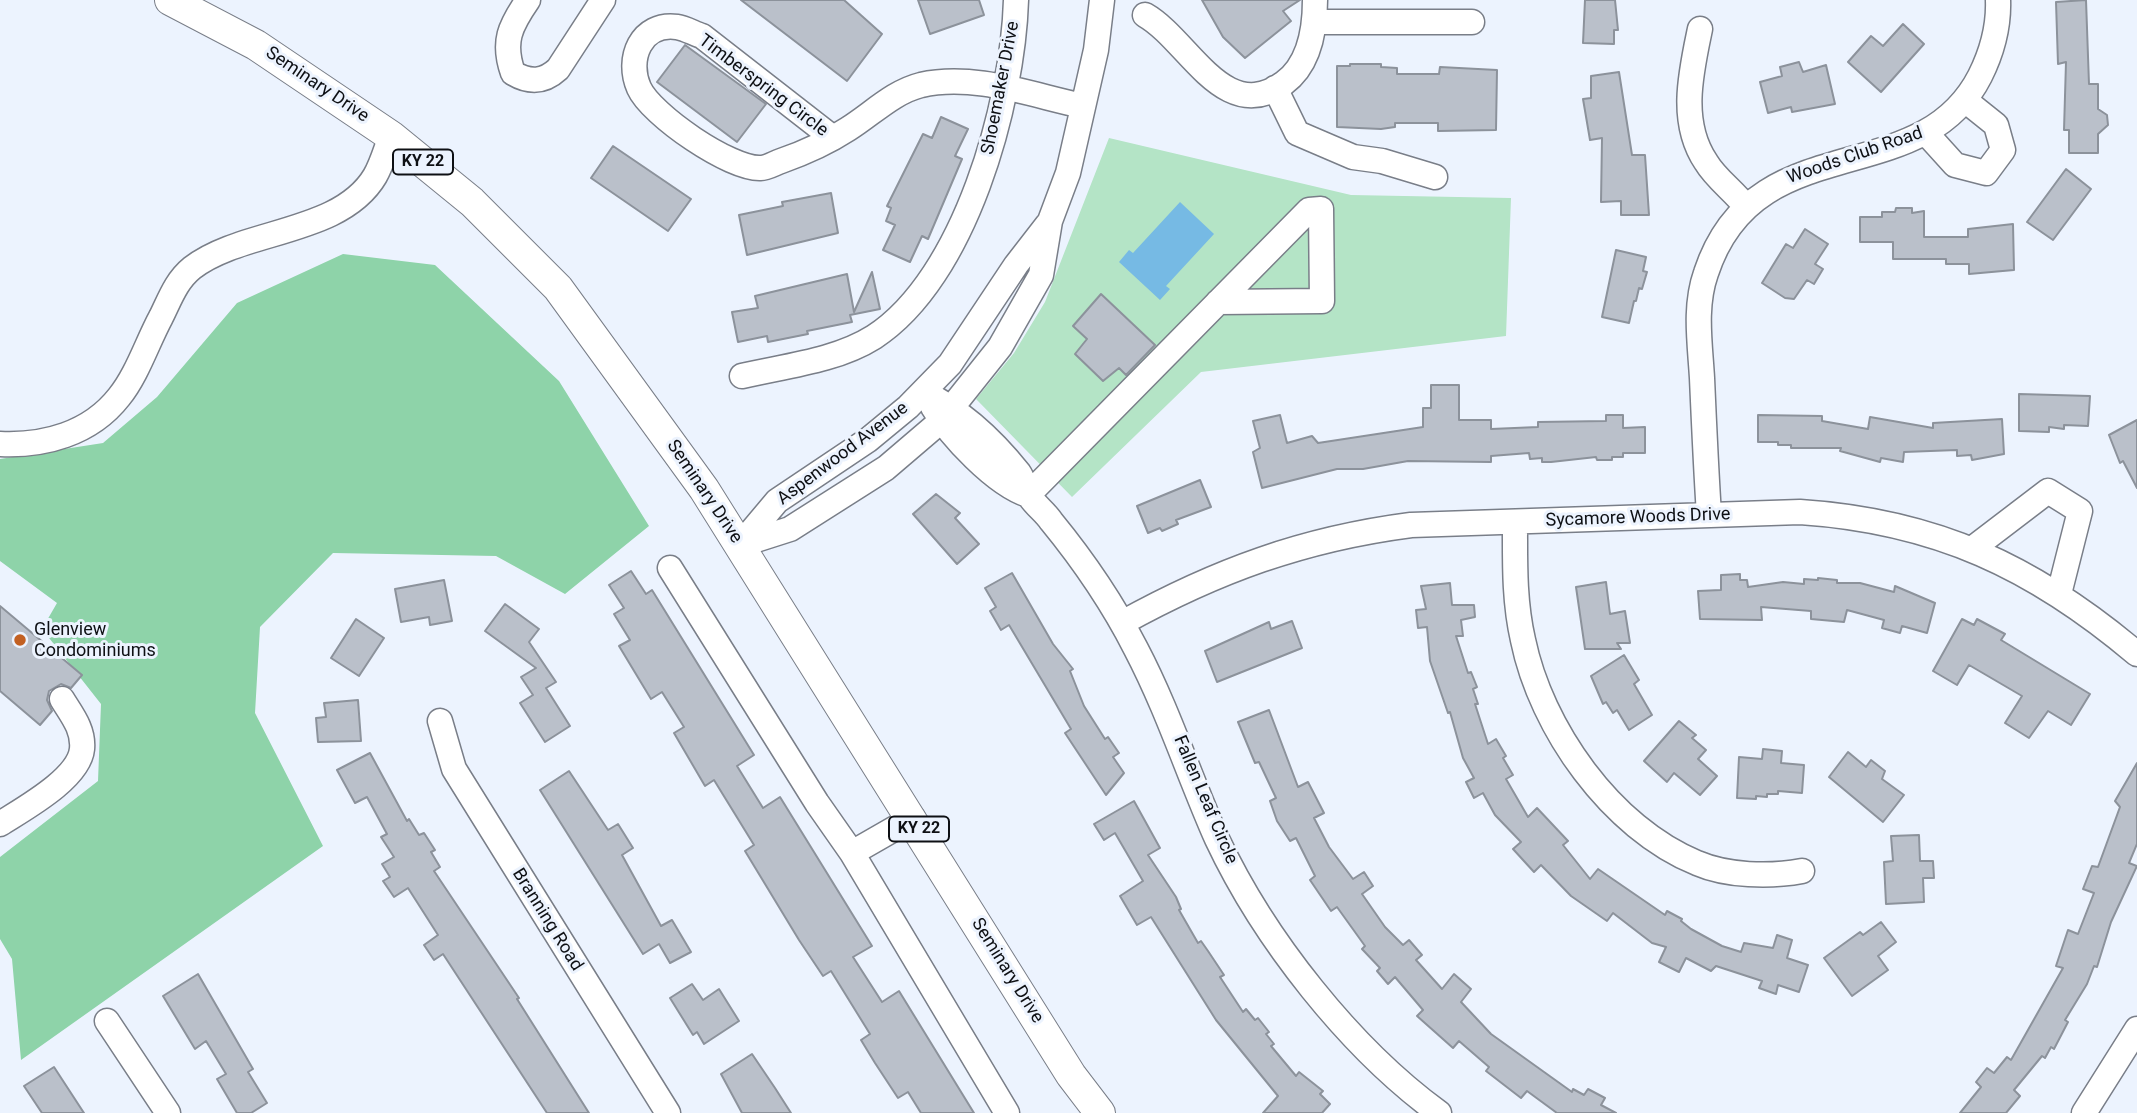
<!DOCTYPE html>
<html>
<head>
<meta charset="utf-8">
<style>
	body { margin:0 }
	canvas { display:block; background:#ecf3fe }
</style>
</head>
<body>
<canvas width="2137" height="1113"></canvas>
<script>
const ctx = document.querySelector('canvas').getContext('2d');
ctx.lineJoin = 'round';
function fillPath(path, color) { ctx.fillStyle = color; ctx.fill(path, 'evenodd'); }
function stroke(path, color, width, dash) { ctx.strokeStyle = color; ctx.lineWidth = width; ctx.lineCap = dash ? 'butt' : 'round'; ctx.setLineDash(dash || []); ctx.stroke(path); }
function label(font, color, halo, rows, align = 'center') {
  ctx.font = font + ' Roboto,sans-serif'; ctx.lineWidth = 6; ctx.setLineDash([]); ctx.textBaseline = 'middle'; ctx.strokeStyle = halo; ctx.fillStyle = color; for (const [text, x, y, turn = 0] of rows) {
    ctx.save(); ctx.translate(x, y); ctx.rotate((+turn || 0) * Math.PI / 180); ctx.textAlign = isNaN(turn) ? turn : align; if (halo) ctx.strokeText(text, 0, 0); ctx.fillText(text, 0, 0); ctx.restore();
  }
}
fillPath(new Path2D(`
	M1109 138 1351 195 1511 198 1506 336 1201 372 1072 497 976 399 1014 353 1045 302Z`), '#b4e4c6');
fillPath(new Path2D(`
	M343 254 435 265 559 381 649 526 565 594 496 556 333 553 260 627 255 713 323 846 21 1060 12 959 0 939V857L98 781 101 704 42 629 57 603 0 561V459L103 443 157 397 237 303Z`), '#8ed3a9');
fillPath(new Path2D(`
	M1180 202 1214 234 1166 286 1170 289 1160 300 1119 262 1129 250 1133 253Z`), '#76bae4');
const building = new Path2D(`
	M741 0H844L882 34 847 81Z
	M918 0H979L984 15 930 34Z
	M1202 0H1300L1283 11 1291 21 1245 58 1223 37Z
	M1585 0H1615L1618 30H1614V44L1583 43Z
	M2086 0 2089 84H2098V109L2107 115 2108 125 2098 134V153H2069V130H2064L2066 62 2058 64 2056 2Z
	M1903 24 1924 44 1881 92 1848 62 1871 36 1883 46Z
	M685 45 766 104 737 142 657 82Z
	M1799 62 1803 72 1826 65 1835 104 1792 112 1791 107 1768 113 1760 82 1782 76 1780 67Z
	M1350 64H1381V67L1397 68V74H1439L1440 67 1497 70 1496 130 1438 131V123H1395V127L1381 129 1337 127V66H1350Z
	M1619 72 1632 155H1645L1649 215H1621V201L1601 202 1602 138 1590 140 1583 99 1591 98V76Z
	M941 117 968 129 955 156 962 159 928 239 922 236 910 262 883 250 895 225 886 221 891 208 887 206 923 134 932 138Z
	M613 146 691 199 668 231 591 178Z
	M2066 169 2091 189 2053 240 2027 222Z
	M831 193 838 233 747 255 739 215 783 206 782 202Z
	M1896 208H1912V213L1924 211V237H1968V229L2013 224 2014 270 1969 274V264H1946V259H1893V242H1860V217H1882V212H1895Z
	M1805 229 1828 244 1815 264 1823 269 1814 284 1807 280 1794 299 1785 298 1762 283 1786 244 1793 248Z
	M1616 250 1646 257 1643 271 1647 272 1642 289 1639 288 1636 301H1634L1629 323 1602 317Z
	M872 272 880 309 850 315 852 322 807 331 808 334 768 342 767 336 738 342 732 312 758 308 755 296 847 274 854 312Z
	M1101 294 1155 345 1126 375 1119 368 1103 381 1075 354 1087 339 1073 326Z
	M1431 385H1459V420H1491V429L1538 427V422L1606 421V415H1623V428L1645 427V453H1623V457H1612V460H1597L1596 457 1551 462H1542V458L1530 459 1529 453 1491 456V462L1408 461 1363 469H1337L1262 488 1253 452 1260 448 1253 421 1280 415 1287 443 1312 436 1318 443 1423 427V408H1431Z
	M2019 394 2090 396 2088 426 2064 425V429L2049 427V432L2019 431Z
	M1758 415 1822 416V421L1868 429 1870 417 1933 428V423L2002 419 2004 454 1972 460 1971 455 1957 456V450L1904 452 1903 462 1881 458 1880 462 1840 451 1841 448H1791V445H1778V442H1758Z
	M2137 420V488L2123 461 2120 463 2109 435Z
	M1200 480 1211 507 1176 520 1178 524 1162 531 1160 528 1148 533 1137 506Z
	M936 494 960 513 955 518 979 544 957 564 913 514Z
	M631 571 646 594 652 590 754 755 737 766 763 808 780 797 872 946 853 957 882 1002 899 991 974 1113H921L908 1092 898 1098 875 1063 861 1040 870 1034 831 971 823 976 799 940 745 851 754 845 714 780 705 786 674 733 684 727 662 692 651 699 619 646 630 640 614 614 624 608 609 585Z
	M1012 573 1053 644 1073 669 1070 671 1084 706 1105 739 1108 737 1119 753 1113 757 1124 773 1106 795 1065 733 1071 729 1009 625 1001 630 990 611 996 607 985 588Z
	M1740 574V580H1747L1748 587 1783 582 1804 584V579L1818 580V578L1837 580V583H1860L1894 592 1895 586 1935 603 1927 633 1902 626 1900 633 1882 628 1884 620 1847 610 1844 622 1811 619V611L1761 607 1762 620 1700 619 1698 591 1721 590V575Z
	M444 580 452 621 430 625 429 617 401 622 395 589Z
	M1606 582 1610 614 1625 611 1630 643H1617L1621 649H1585L1576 587Z
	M1450 583 1452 605H1474L1475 617 1461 620 1463 636H1456L1468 673 1471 672 1477 687 1473 689 1478 704H1475L1488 744 1496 739 1506 756 1503 758 1513 775 1506 779 1528 817 1537 808 1568 841 1563 845 1590 879 1598 869 1665 915 1667 911 1682 919 1681 921 1691 929 1722 946 1741 952 1744 943 1773 948 1777 935 1792 940 1787 958 1808 965 1799 992 1778 985 1776 994 1759 988 1762 981 1716 966 1711 971 1686 958 1679 972 1659 962 1666 947 1652 943 1613 913 1607 921 1571 896 1541 865 1534 872 1513 849 1521 842 1495 815 1483 793 1474 798 1466 782 1474 778 1463 758 1450 712 1448 713 1430 661 1427 627 1418 628 1416 610 1426 609 1421 586Z
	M505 604 539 629 529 642 556 682 546 688 570 726 545 742 520 703 533 695 521 677 536 668 485 631Z
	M0 606 82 675 71 688 61 684 49 691 47 700 52 711 40 725 0 691Z
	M356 619 384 638 359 676 331 658Z
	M1962 619 1974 625 1977 619 2005 634 2001 640 2090 694 2071 725 2048 711 2029 738 2005 723 2022 696 1969 665 1957 685 1933 671Z
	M1292 621 1302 648 1217 682 1205 651 1269 622 1271 629Z
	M1624 655 1639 680 1634 684 1652 715 1629 730 1617 710 1613 713 1606 702 1603 704 1591 676Z
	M358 700 361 741 318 742 316 718 326 717 324 703Z
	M1269 710 1298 787 1308 782 1324 813 1314 818 1329 847 1353 879 1364 872 1373 886 1362 894 1385 927 1403 945 1409 940 1422 955 1416 960 1442 989 1454 974 1471 989 1461 1002 1491 1034 1572 1092 1573 1089 1584 1095 1588 1089 1605 1098 1601 1105 1616 1113H1557L1527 1091 1521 1098 1486 1071 1489 1067 1459 1041 1453 1048 1417 1016 1423 1010 1395 977 1388 984 1377 971 1380 968 1362 949 1365 946 1337 907 1331 911 1310 880 1315 876 1296 838 1290 841 1277 821 1270 801 1276 798 1259 762 1255 763 1238 722Z
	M1679 721 1696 735 1692 738 1706 750 1698 759 1717 776 1700 795 1674 773 1667 782 1644 761Z
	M1763 749 1782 751 1781 763 1804 765 1802 793 1778 791V794H1767V797L1756 796V799L1737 798 1739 757 1762 759Z
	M1848 752 1866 767 1871 760 1885 771 1882 779 1904 795 1883 822 1829 777Z
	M370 753 407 821 409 819 419 835 424 833 435 850 431 852 440 867 434 871 519 998 517 999 589 1113H547L443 954 434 960 424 945 438 935 408 888 394 897 383 881 390 877 382 864 394 857 381 837 387 834 367 797 355 803 337 770Z
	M2137 763V844L2129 863 2137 866 2111 922 2097 967 2094 966 2087 984 2065 1020 2068 1022 2054 1049 2051 1047 2045 1058 2042 1056 2014 1090 2020 1096 2006 1113H1960L1981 1087 1976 1082 1987 1068 1994 1073 2007 1057 2011 1060 2063 968 2056 966 2068 930 2078 934 2094 893 2083 889 2092 866 2098 867 2120 807 2115 801Z
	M569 771 608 830 618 824 633 848 622 855 661 926 672 920 691 952 670 963 659 944 643 954 540 790Z
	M1134 801 1160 848 1148 855 1176 897 1181 909 1179 910 1198 943 1201 941 1208 951 1224 975 1220 977 1243 1012 1246 1009 1255 1020 1258 1018 1269 1032 1266 1034 1274 1044 1271 1046 1296 1076 1299 1072 1323 1091 1320 1094 1330 1104 1322 1113H1263L1278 1096 1216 1020 1151 917 1137 925 1120 896 1143 881 1115 833 1104 840 1094 824Z
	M1919 835 1920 861H1933L1934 878H1923L1924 902 1886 904 1884 862 1893 861 1891 836Z
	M1881 922 1896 942 1878 956 1888 970 1852 996 1824 958 1860 932 1863 935Z
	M198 974 253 1069 248 1072 267 1103 251 1113H237L217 1079 226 1074 206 1041 195 1049 163 996Z
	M692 984 703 1000 719 989 739 1021 704 1044 697 1032 693 1035 670 998Z
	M752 1054 775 1088 791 1113H742L721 1074Z
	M54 1067 84 1113H42L24 1086Z`);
fillPath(building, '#bac0ca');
stroke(building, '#8c929b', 2);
const minor = new Path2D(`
	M528 0C510 26 502 42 513 73 530 83 544 82 558 69L603 0
	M1145 15C1189 40 1224 127 1284 83 1310 64 1315 29 1315 0
	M1315 22H1472
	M1700 29C1691 72 1679 122 1706 162 1716 179 1734 191 1746 207
	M1275 88 1297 133 1353 157 1382 161 1435 177
	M1926 133 1955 165 1986 173 2003 150 1996 125 1966 101
	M833 138 702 36C695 34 685 28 677 27 641 22 626 59 639 88 651 115 731 170 761 168 767 168 775 163 781 161 804 153 828 142 848 129 872 114 893 92 921 85 974 73 1031 95 1083 106
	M742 376C785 366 836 361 874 337 965 278 1013 103 1016 0
	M923 392C962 411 992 439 1019 473 1024 480 1025 490 1030 497 1036 506 1045 512 1051 521 1083 560 1113 604 1136 649 1168 710 1189 776 1217 839 1264 939 1350 1048 1439 1113
	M933 407C951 437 995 484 1028 495
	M0 444C44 446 90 434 119 397 137 375 147 343 161 317 170 299 176 281 192 268 242 229 340 235 375 176 382 164 386 149 391 136
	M1028 495 1309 210 1321 209 1322 301 1218 302
	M1709 515C1706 469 1704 424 1702 378 1700 343 1694 307 1706 273 1755 123 1920 194 1980 76 1992 52 1999 27 1998 0
	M1515 523C1515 562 1514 601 1523 640 1541 728 1611 828 1697 863 1727 876 1770 877 1802 871
	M740 545 790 529 886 468 941 421 1000 347 1041 275 1050 221 1068 173 1096 50 1102 0
	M740 545 777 501 868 440 908 407 950 364 1016 265 1047 225
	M1972 549 2048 491 2080 511 2059 594
	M670 568 817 803 852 853
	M1122 623C1216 571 1303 539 1411 525L1800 512C1936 521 2034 567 2137 654
	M440 721 454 769 668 1113
	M913 818 852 853 1007 1113
	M0 824C23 809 79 779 82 749 84 729 71 714 62 699
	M107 1021 168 1113
	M2084 1113 2137 1029`);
const major = new Path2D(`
	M170 0 256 45 391 136 472 202 558 288 704 489 1071 1075 1100 1113`);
stroke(minor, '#797e88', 27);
stroke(major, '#797e88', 32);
stroke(minor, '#fff', 24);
stroke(major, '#fff', 30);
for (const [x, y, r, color] of [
	[20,640,7,"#c26022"]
]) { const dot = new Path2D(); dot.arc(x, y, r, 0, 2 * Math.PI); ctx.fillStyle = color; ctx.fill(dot); stroke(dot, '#ecf3fe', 2.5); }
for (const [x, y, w] of [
	[423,162,60],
	[919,829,60]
]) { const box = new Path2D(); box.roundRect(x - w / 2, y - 12.5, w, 25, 5); ctx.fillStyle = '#ecf3fe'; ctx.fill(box); stroke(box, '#0e1014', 2); }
label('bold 16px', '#0e1014', null, [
	["KY 22",423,162],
	["KY 22",919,829]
]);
label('18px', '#0e1014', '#ecf3fe', [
	["Seminary Drive",317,85,34],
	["Timberspring Circle",763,86,37],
	["Shoemaker Drive",1001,88,-79],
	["Woods Club Road",1855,156,-19],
	["Aspenwood Avenue",843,454,-37],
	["Seminary Drive",704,492,56],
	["Sycamore Woods Drive",1638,518,-2],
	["Fallen Leaf Circle",1205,800,67],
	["Branning Road",547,920,58],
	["Seminary Drive",1007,971,58]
]);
label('18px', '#0e1014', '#ecf3fe', [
	["Glenview",34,630],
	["Condominiums",34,651]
], 'left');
</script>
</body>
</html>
